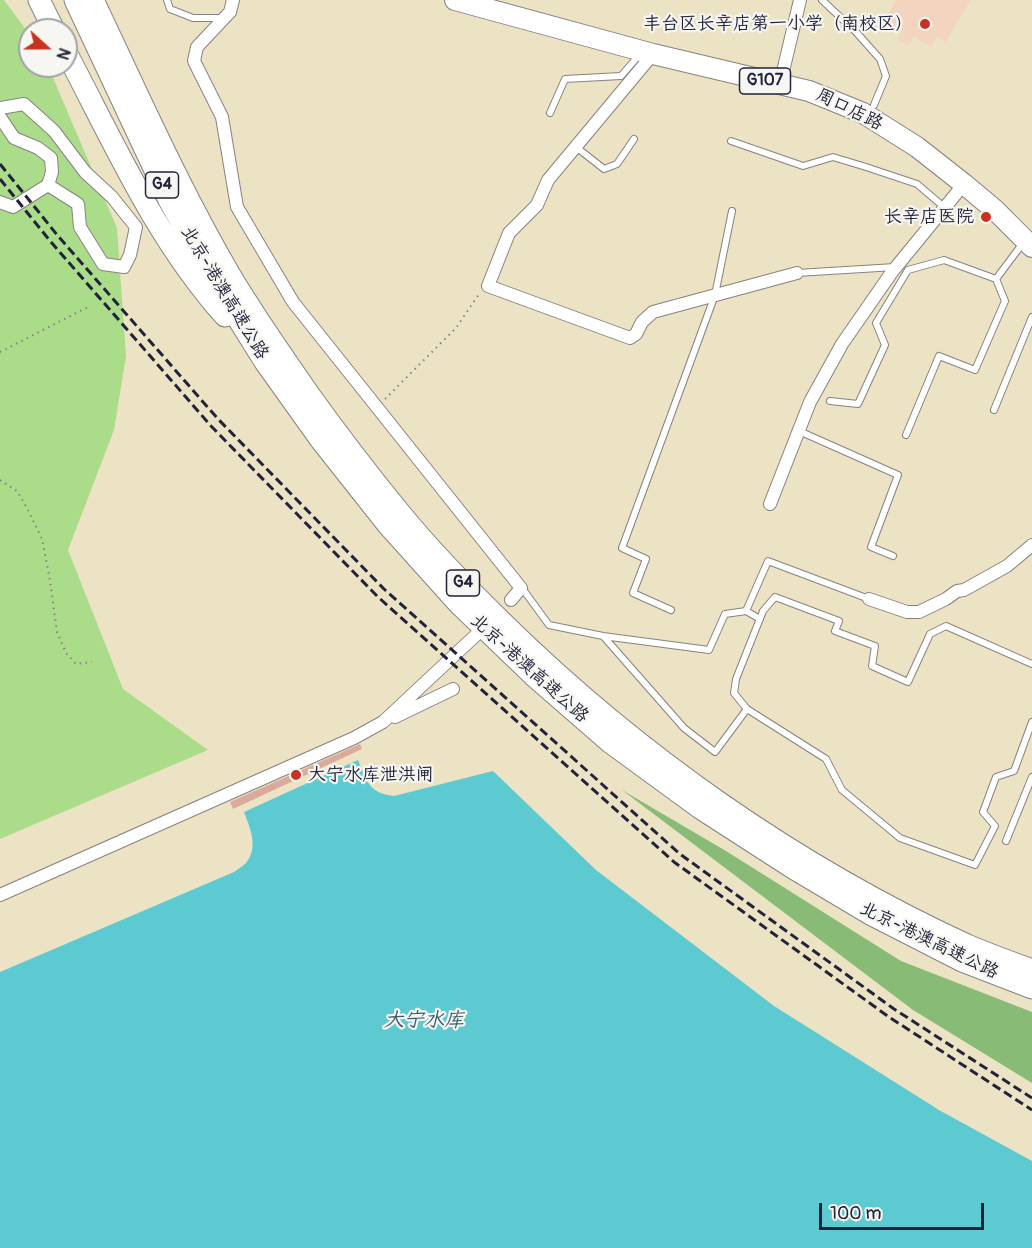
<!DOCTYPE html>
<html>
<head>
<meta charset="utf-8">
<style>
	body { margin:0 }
	#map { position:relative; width:1032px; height:1248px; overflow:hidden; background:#ece3c4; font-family:Pangolin,sans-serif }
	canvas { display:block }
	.north { position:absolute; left:18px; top:18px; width:60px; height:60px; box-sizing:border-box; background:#f6f6f2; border:2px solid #a1a1a9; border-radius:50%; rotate:111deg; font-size:16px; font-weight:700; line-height:24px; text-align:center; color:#22223b }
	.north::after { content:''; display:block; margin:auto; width:21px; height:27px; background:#c8321e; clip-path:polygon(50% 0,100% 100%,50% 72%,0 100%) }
	.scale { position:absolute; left:819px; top:1203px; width:165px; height:27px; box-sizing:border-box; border:3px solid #22223b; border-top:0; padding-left:8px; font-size:18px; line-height:21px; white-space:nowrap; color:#22223b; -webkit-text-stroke:4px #f6f6f2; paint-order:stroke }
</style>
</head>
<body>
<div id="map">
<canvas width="1032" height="1248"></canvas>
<div class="north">N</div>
<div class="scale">100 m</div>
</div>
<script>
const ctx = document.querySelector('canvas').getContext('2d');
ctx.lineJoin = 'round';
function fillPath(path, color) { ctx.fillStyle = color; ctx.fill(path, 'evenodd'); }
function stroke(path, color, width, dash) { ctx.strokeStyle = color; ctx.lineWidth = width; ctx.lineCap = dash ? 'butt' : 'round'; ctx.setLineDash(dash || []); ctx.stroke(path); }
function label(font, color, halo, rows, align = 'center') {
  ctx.font = font + ' Pangolin,"LXGW WenKai TC",sans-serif'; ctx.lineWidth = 4.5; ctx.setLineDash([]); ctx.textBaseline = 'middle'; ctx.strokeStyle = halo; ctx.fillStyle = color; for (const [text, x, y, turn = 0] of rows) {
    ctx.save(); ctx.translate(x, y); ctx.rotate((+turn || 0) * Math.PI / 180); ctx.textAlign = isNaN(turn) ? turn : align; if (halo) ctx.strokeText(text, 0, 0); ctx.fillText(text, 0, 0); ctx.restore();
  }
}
fillPath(new Path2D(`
	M896 0H971L945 42 937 37 931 47 914 37 908 46 897 39 903 29 885 18Z`), '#f3d4bf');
fillPath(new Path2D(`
	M0 0H4L30 35V66H48L117 228 126 356 114 430 68 550 123 689 208 750 0 839Z`), '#abdc8a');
fillPath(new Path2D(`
	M622 790 726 851 901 961 1032 1012V1083L913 1010Z`), '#88bc76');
fillPath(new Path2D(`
	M358 760C367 782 369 793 394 796L493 771 596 870 774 1006 939 1110 1032 1161V1248H0V972L234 872C238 869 243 866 246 863 259 847 250 828 244 812Z`), '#5dcad2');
fillPath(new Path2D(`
	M360 744 362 749 233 809 230 802Z`), '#dcaa9d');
const service = new Path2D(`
	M167 0 170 9 193 18H224
	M822 0 856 32 880 59 886 76 874 105
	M550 113 565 79 621 76 640 54
	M731 141 803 166 833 157 866 167 917 184 944 207
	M576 147 604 169 617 164 634 139
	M797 273 895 267
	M830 401 858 404 885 345 876 323 908 270 944 260 996 279 1023 243
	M994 410 1032 317
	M799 431 898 475 871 547 893 556
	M906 435 939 356 975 370 1005 301 996 279
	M522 588 549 625 603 636 709 650 725 614 746 611 760 619
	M671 610 633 593 646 559 622 548 715 295 732 211
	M746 611 768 561 869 599
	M604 637 684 728 715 752 747 709
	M1032 664 946 626 930 634 908 682 872 666 875 646 835 631 839 621 775 597 763 611 736 679 734 693 747 709 826 759 842 790 900 838 975 865 995 826 983 812 996 777 1014 771 1032 722
	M1006 841 1032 777`);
const minor = new Path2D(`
	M233 0 230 12 197 47 194 61 222 117 237 207 293 302 521 588 511 600
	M653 54 548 180 537 205 509 233 488 286 630 338 636 334 642 322 653 312 797 273
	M780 84 800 0
	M0 108 24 104 54 131 85 172 112 197 136 227 130 255 124 267 103 264 80 227 78 204 48 185
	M0 117 14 138 38 148 51 158 52 172 48 185 13 207 0 202
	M770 504 810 402 842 344 892 272 964 184
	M869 599 907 612H919L946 599 957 591 964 590 1007 566 1032 545
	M395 717 453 689
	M0 895 354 738 383 722 476 635`);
const trunk = new Path2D(`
	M455 0 653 54 809 91 863 113 917 147 964 184 995 210 1032 247`);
const motorway = new Path2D(`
	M39 0 54 30
	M75 0 169 200 215 282 265 362 320 439 388 525 459 604 534 676 611 743 700 808 793 868 872 915 962 961 1032 988
	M93 0C137 92 178 186 230 275 255 317 283 357 311 397 339 436 369 475 400 513 432 552 468 589 505 625 639 756 796 866 967 945 988 954 1010 962 1032 970
	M66 52C114 143 156 239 225 316`);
stroke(service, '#878280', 8);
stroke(minor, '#878280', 14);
stroke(trunk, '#878280', 22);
stroke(motorway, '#878280', 23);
stroke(new Path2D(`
	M0 352 88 307
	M385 399 456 328 479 294
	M0 480 17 491 27 508 42 539 50 580 57 632 66 653 76 664 92 662`), '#878280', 2, [1.5, 4.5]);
stroke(service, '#fff', 6);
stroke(minor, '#fff', 12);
stroke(trunk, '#fff', 20);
stroke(motorway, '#fff', 21);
stroke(new Path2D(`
	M0 164 58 236 218 419 384 589 680 854 894 1009 1032 1098
	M0 179 51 242 211 426 377 596 674 862 889 1017 1032 1110`), '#22223b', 3, [9, 4.5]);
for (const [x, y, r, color] of [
	[925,24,6,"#c8321e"],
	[986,217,6,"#c8321e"],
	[296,775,6,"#c8321e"]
]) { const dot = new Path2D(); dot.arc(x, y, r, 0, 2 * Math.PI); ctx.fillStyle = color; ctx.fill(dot); stroke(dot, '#f6f6f2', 2); }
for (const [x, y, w] of [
	[765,81,51],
	[162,185,33],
	[463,583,33]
]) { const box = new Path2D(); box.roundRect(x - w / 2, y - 13, w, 26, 4.5); ctx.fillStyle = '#f6f6f2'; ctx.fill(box); stroke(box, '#22223b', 1.5); }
label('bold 16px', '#22223b', null, [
	["G107",765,81],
	["G4",162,185],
	["G4",463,583]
]);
label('18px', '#22223b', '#f6f6f2', [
	["丰台区长辛店第一小学（南校区）",913,24],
	["长辛店医院",974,217],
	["大宁水库泄洪闸",308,775,"left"]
], 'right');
label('18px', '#22223b', '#f6f6f2', [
	["周口店路",849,110,26],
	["北京-港澳高速公路",224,293,59],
	["北京-港澳高速公路",529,669,42],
	["北京-港澳高速公路",929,941,26]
]);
label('italic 20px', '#375d70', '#f6f6f2', [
	["大宁水库",424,1021]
]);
</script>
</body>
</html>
